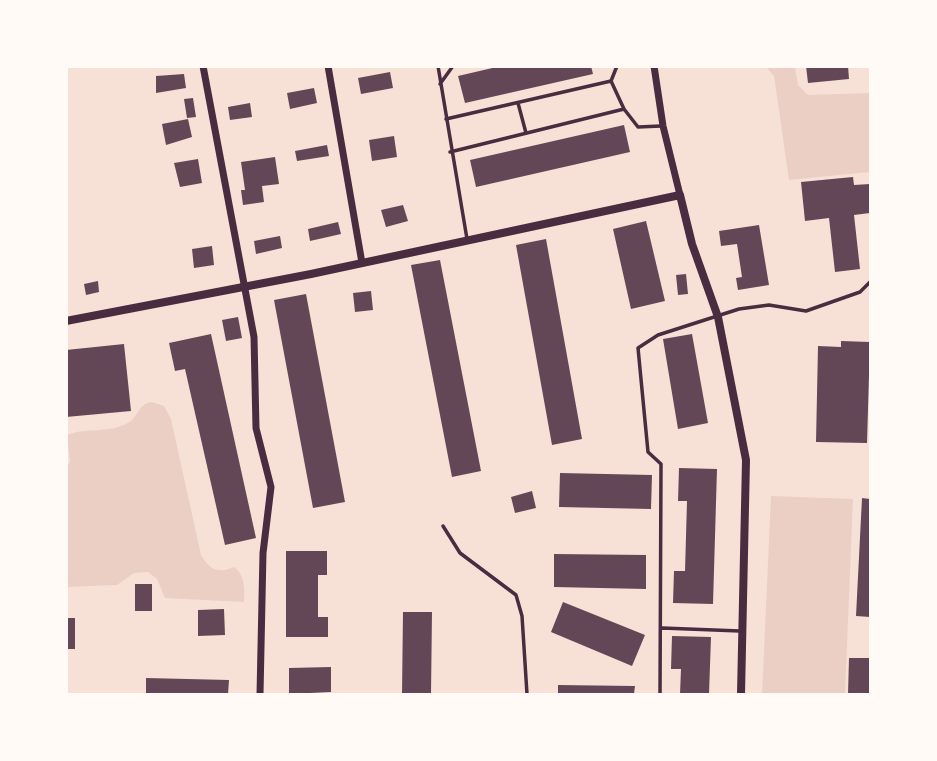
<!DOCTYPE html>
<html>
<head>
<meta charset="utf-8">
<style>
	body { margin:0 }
	#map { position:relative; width:937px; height:761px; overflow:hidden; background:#f7e1d7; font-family:Lato,sans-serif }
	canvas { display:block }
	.frame { position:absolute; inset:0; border:68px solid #fffaf5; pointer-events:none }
</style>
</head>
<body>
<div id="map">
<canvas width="937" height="761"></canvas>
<div class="frame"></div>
</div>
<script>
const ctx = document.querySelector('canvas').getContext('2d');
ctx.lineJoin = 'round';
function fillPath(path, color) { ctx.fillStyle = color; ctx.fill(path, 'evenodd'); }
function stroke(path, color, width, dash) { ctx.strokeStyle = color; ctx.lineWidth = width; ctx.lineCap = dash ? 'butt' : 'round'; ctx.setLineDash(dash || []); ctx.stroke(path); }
fillPath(new Path2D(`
	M766 67H795L798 85 808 95 870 93V172L789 180 774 76Z
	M152 402 164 406 171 419 201 555C210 570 218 574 234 567 245 575 245 589 244 602L165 598 157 579 148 572 134 573 117 585 67 587 66 469 70 462 67 435C86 427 108 434 128 423 139 417 137 404 152 402Z
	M771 496 853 499 845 694H762Z`), '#ebcfc5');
fillPath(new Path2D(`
	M501 66H591L593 74 465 103 458 76Z
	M806 66H848L849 79 808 83Z
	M390 72 393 88 361 94 358 78Z
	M184 74 186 88 156 93V76Z
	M314 88 317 103 290 109 287 93Z
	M193 98 196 117 187 118 184 99Z
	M250 103 252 117 230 120 228 107Z
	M188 119 192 137 166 145 162 124Z
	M624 125 630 152 476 187 470 160Z
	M394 136 397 157 372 161 369 140Z
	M327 145 329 156 297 161 295 151Z
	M275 157 279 184 262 186 264 202 243 205 241 190H245L241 162Z
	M198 159 202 183 180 187 174 163Z
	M853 177 854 185 870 184V213L854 215 860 269 835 272 829 218 805 221 801 182Z
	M403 205 408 221 386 227 381 210Z
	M646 221 665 301 631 309 613 229Z
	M338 222 341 234 310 241 308 229Z
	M759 225 769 285 738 290 736 278 742 277 737 244 721 246 719 231Z
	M280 236 282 248 256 254 254 241Z
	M546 239 582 439 552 445 516 245Z
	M212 246 214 265 194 268 192 249Z
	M440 260 481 471 452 477 411 265Z
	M686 274 688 294 678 295 676 275Z
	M98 281 99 292 86 295 84 284Z
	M371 291 373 310 355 312 353 293Z
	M306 294 345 502 313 508 274 300Z
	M238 317 242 338 226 341 222 320Z
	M211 334 256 538 225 545 185 369 175 371 169 343Z
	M692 334 708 423 678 429 663 339Z
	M841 341 870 342 867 443 816 442 818 346 841 347Z
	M124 344 131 411 66 417V350Z
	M679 468 717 469 713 604 673 603 674 571H685L687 501H678Z
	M560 473 652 475 651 509 559 507Z
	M532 491 536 508 515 513 511 497Z
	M862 498 870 499V617L856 616Z
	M286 551H327V575H318V617H328V637H286Z
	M554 554 646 555V589L554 587Z
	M135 584H152V611H135Z
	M563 602 645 635 632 666 551 632Z
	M224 609 225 635 198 636V610Z
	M403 612H432L431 694H402Z
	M66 618H75V649H66Z
	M672 636 711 637 709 694H680L681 669H671Z
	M849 658H870V694H848Z
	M331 667V692L289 694V668Z
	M146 678 229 680 228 694H146Z
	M558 685 635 686 634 694H558Z`), '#644757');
stroke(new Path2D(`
	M438 66 467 239
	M611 81 624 109
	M440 84 453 66
	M518 103 526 133
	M446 119 611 81 617 66
	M450 152 624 109 638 127 661 126
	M443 526 460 553 516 595 522 616 527 694
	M662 628 740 631
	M660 694 661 464 648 452 638 348 658 335 739 309 769 305 806 311 860 292 870 282`), '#4a2c40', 3.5);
stroke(new Path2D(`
	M203 66 254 337 256 428 271 487 263 553 260 694
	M328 66 362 263
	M654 66 663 126 680 195`), '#4a2c40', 7);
stroke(new Path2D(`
	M66 321 311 274 680 195 692 244 718 317 746 460 741 694`), '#4a2c40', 8);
</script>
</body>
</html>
